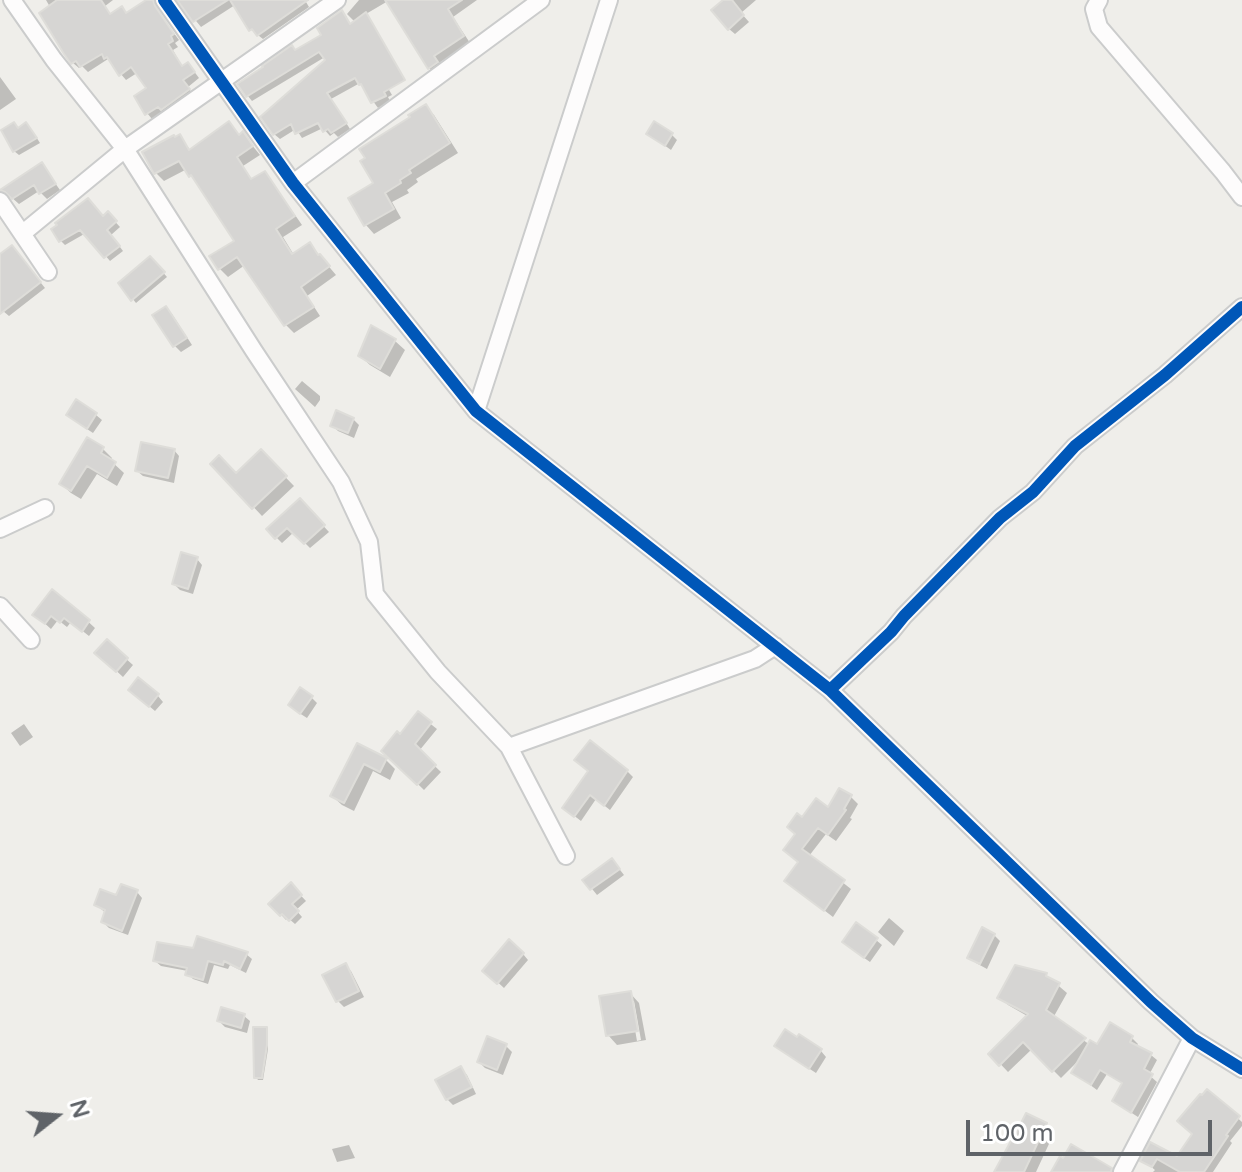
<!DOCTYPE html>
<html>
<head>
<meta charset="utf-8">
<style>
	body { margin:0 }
	#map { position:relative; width:1242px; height:1172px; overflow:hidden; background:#efeeea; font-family:"Varela Round",sans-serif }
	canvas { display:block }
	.north { position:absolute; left:16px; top:1076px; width:80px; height:80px; -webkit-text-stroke:6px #fff; paint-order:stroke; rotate:73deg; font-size:22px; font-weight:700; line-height:32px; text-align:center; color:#5f6368 }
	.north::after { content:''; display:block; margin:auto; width:28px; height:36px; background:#5f6368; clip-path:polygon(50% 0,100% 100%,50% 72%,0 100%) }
	.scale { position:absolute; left:966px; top:1120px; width:246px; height:36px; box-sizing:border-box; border:4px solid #5f6368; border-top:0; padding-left:10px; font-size:24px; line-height:28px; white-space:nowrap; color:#5f6368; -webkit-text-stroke:6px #fff; paint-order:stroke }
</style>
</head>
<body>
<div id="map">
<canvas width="1242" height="1172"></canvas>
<div class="north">N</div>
<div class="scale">100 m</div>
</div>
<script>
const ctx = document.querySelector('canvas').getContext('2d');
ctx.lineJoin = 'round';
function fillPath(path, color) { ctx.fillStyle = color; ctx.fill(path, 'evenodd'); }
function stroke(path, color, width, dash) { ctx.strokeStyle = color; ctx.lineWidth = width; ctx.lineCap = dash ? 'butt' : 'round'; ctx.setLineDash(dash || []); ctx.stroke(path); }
fillPath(new Path2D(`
	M46 0H113L96 13 100 21 127 15 153 5 179 40 175 43 178 47 173 50 183 68 193 70 199 78 188 87 194 96 168 115 164 111 152 119 147 113 148 89 137 73 126 80 108 59 88 72 82 66 79 68 73 63 50 7Z
	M179 0H309L306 2 309 7 263 39 250 29 235 5 201 27Z
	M359 0H477L453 17 470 43 439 63 443 70 436 75 429 68 388 1 354 21 347 14Z
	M726 0H756L741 13 749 22 735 34 729 29Z
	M342 12 346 16 392 95 388 97 390 101 378 108 360 83 331 99 350 129 338 137 334 133 330 136 323 128 302 138 296 129 280 139 274 134 328 60 325 57 252 101 247 95 296 52 323 36Z
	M0 77 16 99 0 110Z
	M425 106 434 115 458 153 416 179 418 182 407 190 409 193 392 202 401 218 374 234 366 225 350 199 376 184 412 118Z
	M229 124 240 137 243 134 260 155 243 166 253 181 264 174 272 182 302 225 283 237 294 255 310 244 336 275 307 296 320 316 294 333 286 325 245 265 228 277 220 269 236 241 198 183 187 169 164 181 156 173 145 153 180 137 191 151Z
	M19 129H31L40 143 19 155 14 151Z
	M649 134H671L677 140 671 150Z
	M42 165 60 190 47 199 39 191 19 204 3 190Z
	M93 205 103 218 108 214 120 227 111 235 123 251 110 261 86 233 65 245 60 240Z
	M17 253 45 288 9 316 3 311 0 313V256Z
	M150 258 167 277 136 303 120 283Z
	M166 308 172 314 192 345 181 352 175 346 155 315Z
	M372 328 395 341 405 350 390 377 370 365 360 356Z
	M302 381 320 396V400L315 407 295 389Z
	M96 415 102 420 93 433 75 421Z
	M353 419 359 425 354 438 338 431 332 425Z
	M103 449 112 458 111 461 124 473 117 486 97 474 81 499 71 493 61 484Z
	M174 450 179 456 174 483 143 476 137 471Z
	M261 452 294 486 262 516 213 464 236 476Z
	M300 501 329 532 310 548 294 532 282 543 269 530Z
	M197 559 202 565 193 594 180 590 174 584Z
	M70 605 95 628 89 636 71 622 67 627 58 620 51 629 41 620Z
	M107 642 133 665 123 677 97 653Z
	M136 695 158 696 163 702 155 711Z
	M311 697 317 703 307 718 296 711Z
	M418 714 437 729 419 751 441 772 424 790 384 751 401 736Z
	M24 724 33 737 20 746 11 733Z
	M358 746 386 760 395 769 390 780 373 771 354 811 342 805 332 796Z
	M627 771 633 777 610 810 596 799 581 821 564 808Z
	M851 797 858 804 850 818 852 819 836 841 826 834 809 856 851 889 833 917 786 881 799 863 797 834 802 820 829 810Z
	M617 866 624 875 597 895 585 880Z
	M291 885 306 901 296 910 302 917 295 924 288 918 286 920 271 904Z
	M137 892 142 898 128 935 109 928 103 922 106 913 96 905Z
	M889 918 904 931 894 946 878 932Z
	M994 935 1000 941 987 969 976 963 970 957Z
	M876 940 882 945 870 962 850 948Z
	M195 951 246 954 252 959 246 973 230 965 228 969 214 965 208 984 193 979 188 974V971L161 966 155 961Z
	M523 954 528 960 504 988 491 976Z
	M345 966 351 971 364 997 344 1007 338 1001 325 976Z
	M1046 975 1067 993 1053 1018 1090 1045 1097 1047 1132 1038 1138 1044 1136 1047 1151 1055 1157 1060 1149 1075 1157 1082 1138 1117 1121 1106 1123 1084 1107 1074 1097 1090 1074 1073 1080 1059 1061 1078 1032 1049 1008 1072 991 1054 1029 1017 1008 1005 1000 997Z
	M630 993 639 1003 646 1040 617 1045 608 1035ZM630 1001H634L641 1040 637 1041Z
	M244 1016 250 1021 247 1033 225 1027 219 1021Z
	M266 1029 268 1031V1049L263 1080H258L256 1077Z
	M506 1046 512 1052 503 1075 485 1068 479 1062Z
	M782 1051H821L826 1057 816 1073Z
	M461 1069 467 1075 476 1094 453 1105 447 1099Z
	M1208 1092 1242 1122V1126L1230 1141 1232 1143 1213 1172H1153L1155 1170 1143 1160 1151 1145 1177 1158 1194 1134Z
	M1046 1125 1054 1133 1036 1172H997Z
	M349 1145 355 1158 337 1162 332 1149Z`), '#0003');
const building = new Path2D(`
	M57 0H101L110 14 122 6 126 13 146 0H153L155 6 174 34 171 36 173 41 168 44 182 66 188 62 195 72 183 80 190 89 161 110 158 107 145 115 134 96 146 88 131 67 119 76 107 57 104 59 102 54 80 67 76 61 71 64 64 54 39 13Z
	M177 0H228L193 22Z
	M230 0H308L257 36 252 29 249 31Z
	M385 0H462L448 9 464 36 434 56 438 62 428 69Z
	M723 0H732L744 15 728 30 711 10Z
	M342 10 350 24 366 12 405 80 384 92 386 96 371 103 361 84 359 85 355 78 327 93 347 123 331 133 328 129 323 132 318 123 295 134 291 124 273 135 260 117 325 60 319 52 246 97 237 84 263 67 262 66 292 45 295 50 321 35 317 28Z
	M426 104 450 143 409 170 411 173 400 180 401 183 385 193 394 209 364 226 348 198 373 183 360 161 365 158 359 149 410 117 408 115Z
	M229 121 239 135 243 131 253 146 237 157 251 179 265 171 295 216 276 229 292 254 310 242 318 255 320 254 330 266 301 287 314 307 284 326 237 257 218 270 209 256 234 241 191 175 189 177 179 161 154 174 142 152 174 135 175 137 180 134 189 150Z
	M654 121 673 133 665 146 646 134Z
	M14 122 18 128 26 122 37 138 13 152 1 130Z
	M42 162 56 184 39 194 34 185 12 199 5 192 0 190Z
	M88 198 103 216 108 211 117 221 107 230 120 246 104 258 80 230 59 242 51 229 57 225 55 223Z
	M12 245 41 282 0 314V254Z
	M150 256 165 272 131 301 118 283Z
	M166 306 187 338 173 347 152 315Z
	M371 325 396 339 380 369 358 356Z
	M76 399 97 413 87 429 66 415Z
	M336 410 354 418 348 433 330 426Z
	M87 437 104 447 101 453 116 462 107 478 87 466 71 491 59 484Z
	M141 442 175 449 168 478 135 471Z
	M261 449 287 476 252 509 210 464 219 455 236 473Z
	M300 498 325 525 304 544 287 528 275 539 266 529Z
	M181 552 198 557 188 589 172 584Z
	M52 589 90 620 82 632 64 618 60 623 51 616 45 624 32 615Z
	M107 639 128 658 116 672 94 653Z
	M138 677 159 694 149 707 128 690Z
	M300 687 313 696 300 714 288 705Z
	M418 711 432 722 415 744 436 765 417 785 381 751 397 731 400 734Z
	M590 740 628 770 604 806 590 795 574 817 562 808 588 771 574 760Z
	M357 743 387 758 380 772 364 764 344 803 330 796Z
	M839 788 852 795 844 809 846 810 828 835 818 828 802 849 845 880 824 911 784 881 798 862 783 850 795 834 787 827 797 813 802 817 816 798 828 807Z
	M612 858 620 869 590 890 582 880Z
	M291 882 302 895 292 904 299 911 289 921 282 914 280 916 268 904Z
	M121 884 138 890 122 931 101 922 105 910 94 905 100 889 116 895Z
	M856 922 878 938 864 958 842 942Z
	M982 927 995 934 980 964 967 958Z
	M197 936 248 952 240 969 224 961 223 965 208 961 203 980 185 975 187 968 153 961 157 942 193 948Z
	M509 939 524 953 497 984 482 971Z
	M346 963 359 991 336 1002 322 975Z
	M1015 965 1047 973 1046 976 1060 983 1046 1010 1086 1038 1052 1072 1023 1042 999 1066 988 1054 1028 1014 997 998Z
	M631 991 638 1031 606 1036 599 996Z
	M221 1007 245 1014 241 1028 217 1021Z
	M1110 1022 1133 1036 1130 1042 1152 1053 1144 1069 1153 1074 1131 1113 1112 1101 1122 1083 1100 1070 1091 1085 1071 1073 1090 1040 1097 1044Z
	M253 1027H267V1045L262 1078H254Z
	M785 1029 797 1037 799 1034 822 1049 809 1069 774 1046Z
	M487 1036 507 1044 497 1070 477 1062Z
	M461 1066 472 1087 446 1100 435 1080Z
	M1207 1089 1240 1116 1226 1135 1228 1136 1204 1172H1180L1157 1159 1152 1167 1140 1161 1150 1142 1177 1156 1192 1134 1177 1121 1200 1094 1202 1095Z
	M1026 1113 1047 1123 1024 1172H994L1012 1139H1013Z
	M1071 1144 1112 1168 1111 1172H1051L1060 1156 1063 1158Z`);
fillPath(building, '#d6d5d3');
stroke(building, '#deddd9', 2);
const minor = new Path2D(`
	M12 0 54 60 125 149 254 351 341 482 369 542 375 594 438 672 509 747 755 659 775 646
	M164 0 293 183 476 411 830 690 1151 1002 1192 1038 1242 1069
	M1099 0 1094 9 1099 27 1223 172 1242 197
	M293 183 541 0
	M0 201 48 272
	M23 233 125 149 337 0
	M476 411 609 0
	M0 529 45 508
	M0 606 31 640
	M830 690 891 632 904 616 1000 518 1033 492 1075 446 1165 375 1242 307
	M509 747 566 856
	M1122 1172 1192 1038`);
stroke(minor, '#cbcccc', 20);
stroke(minor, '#fdfcfc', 16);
stroke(new Path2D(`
	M164 0 293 183 476 411 830 690 1151 1002 1192 1038 1242 1069
	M830 690 891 632 904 616 1000 518 1033 492 1075 446 1165 375 1242 307`), '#0057b8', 12);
</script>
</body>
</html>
